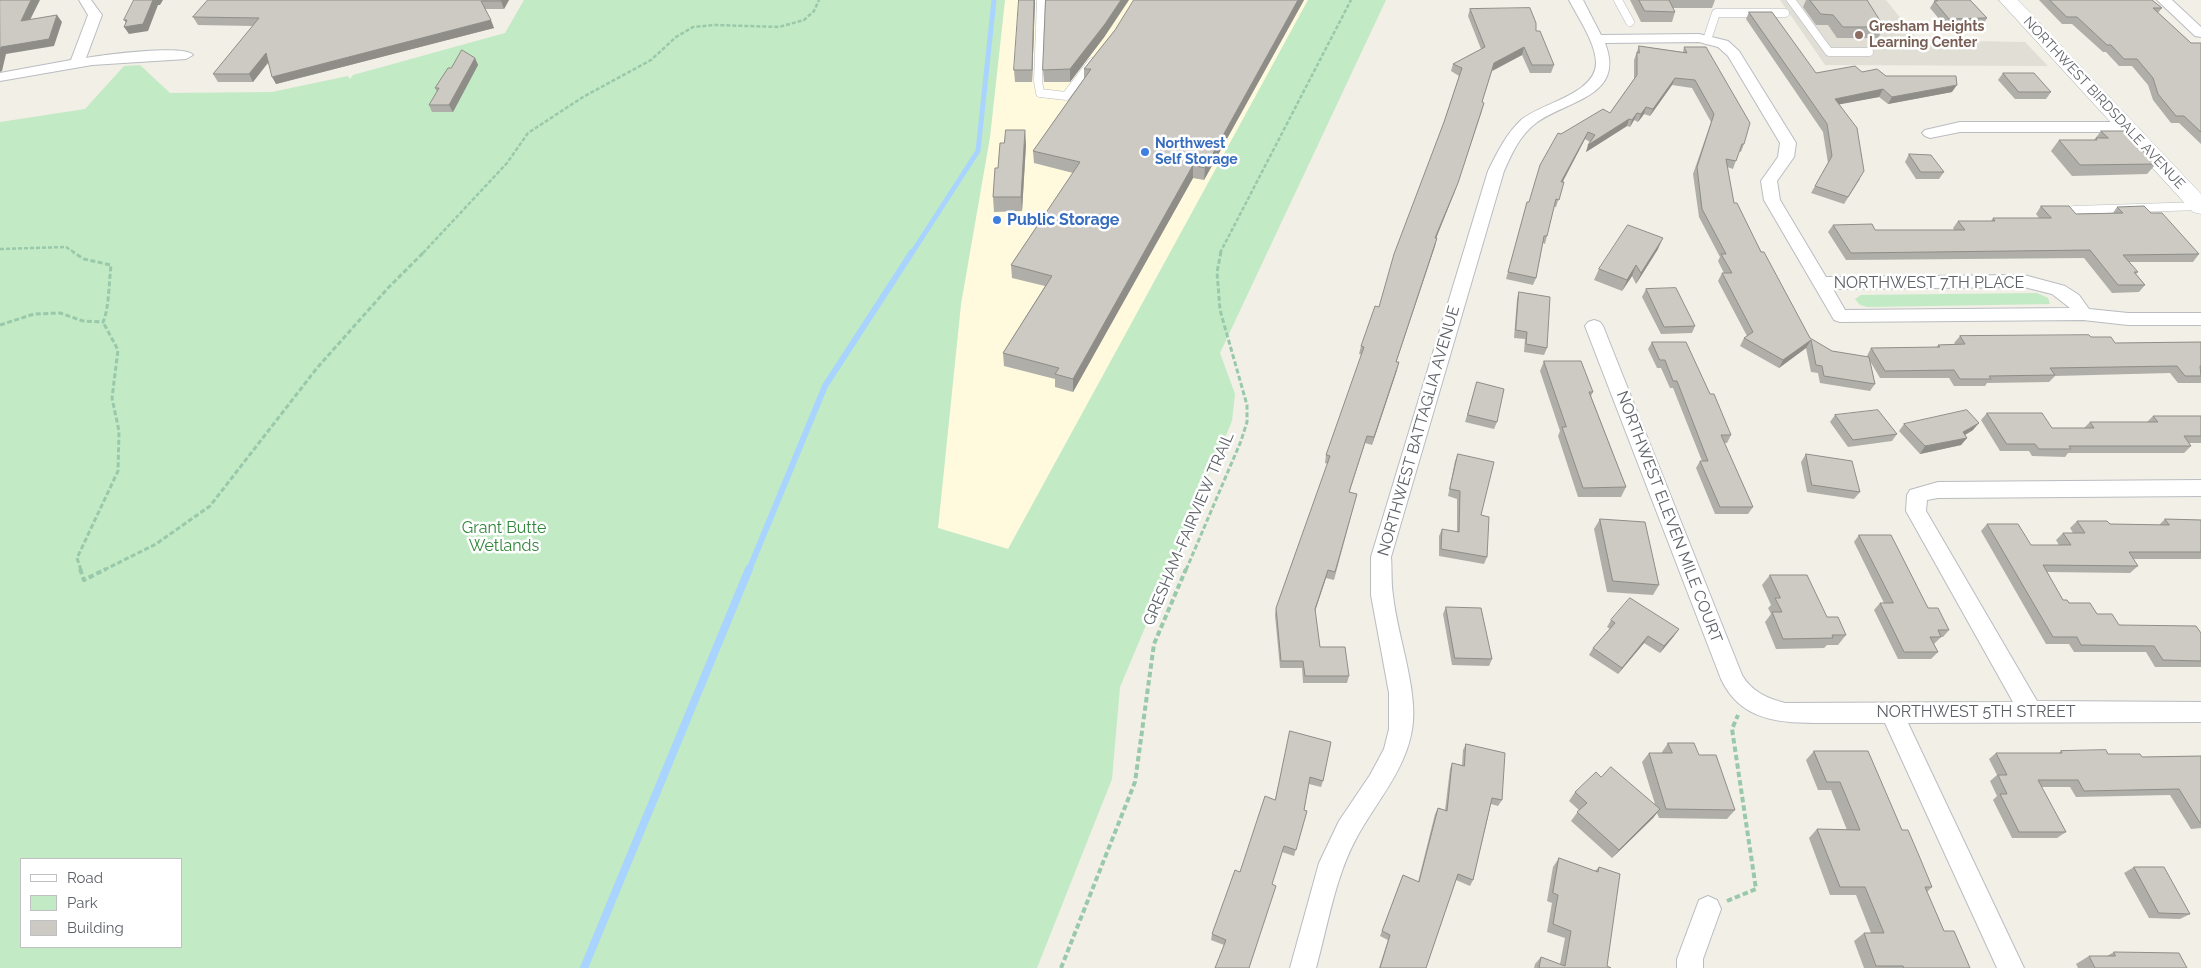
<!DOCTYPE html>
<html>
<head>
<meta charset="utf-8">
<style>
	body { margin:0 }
	#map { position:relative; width:2201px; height:968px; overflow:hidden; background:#f1efe6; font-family:Raleway,sans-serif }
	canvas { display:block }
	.legend { position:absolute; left:20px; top:858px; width:162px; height:90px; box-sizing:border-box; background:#fff; border:1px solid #bfc0c3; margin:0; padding:6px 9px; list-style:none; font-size:15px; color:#5e6268 }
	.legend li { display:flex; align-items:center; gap:10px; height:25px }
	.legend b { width:25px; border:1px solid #bfc0c3 }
</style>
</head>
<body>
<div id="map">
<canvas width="2201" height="968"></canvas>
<ul class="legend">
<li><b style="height:6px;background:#fff"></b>Road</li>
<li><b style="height:14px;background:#c2eac4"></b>Park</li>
<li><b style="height:14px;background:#cccac3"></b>Building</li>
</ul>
</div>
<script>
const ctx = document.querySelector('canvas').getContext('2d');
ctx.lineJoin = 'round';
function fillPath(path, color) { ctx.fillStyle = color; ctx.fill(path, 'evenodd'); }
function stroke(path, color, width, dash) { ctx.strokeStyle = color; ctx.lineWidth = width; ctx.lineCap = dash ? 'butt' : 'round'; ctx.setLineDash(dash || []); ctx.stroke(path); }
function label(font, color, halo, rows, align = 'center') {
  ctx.font = font + ' Raleway,sans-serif'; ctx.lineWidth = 5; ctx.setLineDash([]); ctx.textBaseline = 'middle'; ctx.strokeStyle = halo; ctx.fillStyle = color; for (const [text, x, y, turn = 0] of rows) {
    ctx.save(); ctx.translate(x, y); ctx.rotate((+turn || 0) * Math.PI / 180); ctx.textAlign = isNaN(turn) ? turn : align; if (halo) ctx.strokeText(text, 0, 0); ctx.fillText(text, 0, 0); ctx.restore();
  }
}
fillPath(new Path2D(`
	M1005 0H1308L1009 549 938 528 961 304 990 137Z`), '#fff9de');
fillPath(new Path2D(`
	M1780 0H1886L1918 40 2025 42 2048 66 1825 65Z`), '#e1dfd5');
fillPath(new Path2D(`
	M524 0H1005L990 137 961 304 938 528 1008 549 1308 0H1386L1220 353 1235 394 1232 421 1120 687 1112 779 1037 968H0V122L85 109 124 66 140 65 170 93 272 92 348 76 350 79 353 75 505 33ZM21 859H181V947H21Z
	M2037 293 2048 298 2050 304 1868 307 1860 305 1855 299 1861 295Z`), '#c2eac4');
stroke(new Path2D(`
	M912 253 978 151 994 0`), '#a9d4ff', 5);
stroke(new Path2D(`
	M749 570 825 386 912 252`), '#a9d4ff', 6);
stroke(new Path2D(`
	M584 968 749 569`), '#a9d4ff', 8);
const service = new Path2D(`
	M1041 0 1038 81 1040 93 1066 96 1092 62
	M1618 0 1630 22
	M1791 0 1829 52H1869
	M1707 40 1716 13H1785
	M2074 210 2200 206`);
const minor = new Path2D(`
	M79 0H91L102 15 86 58C102 55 185 44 193 55L186 59 92 65 0 81V73L71 60 88 15Z
	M1569 0H1583L1601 35 1699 34 1728 41 1739 51 1796 143 1794 157 1777 181 1780 200 1826 277 2024 275 2065 286 2079 295 2089 309 2128 313H2201V325H2128L2083 320 1840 322 1834 320 1764 200 1761 181 1778 157 1780 143 1728 56 1718 47 1699 42 1605 43C1626 97 1567 100 1536 123 1520 135 1512 153 1504 171L1391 557C1392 570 1391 583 1393 595 1397 635 1419 692 1412 730 1405 771 1376 802 1357 837 1335 877 1328 925 1316 968H1290L1319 863 1339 821 1370 775 1384 749 1389 729V693L1371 595V557L1488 171C1497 153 1506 134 1521 120 1541 103 1597 94 1596 62 1595 42 1579 19 1569 0ZM2024 287 2052 294 2070 308 1845 310 1833 289Z
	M2157 0H2172L2201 27V37L2195 36Z
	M1960 122H2126L2131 124 2134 127 2131 130 2126 132H1960L1930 138 1925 136 1922 133 1925 130Z
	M1594 320 1600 322 1603 326 1742 675C1752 692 1767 698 1785 703L2013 702 1906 511 1907 495 1910 490 1938 482 2201 480V496L1938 498 1927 500 1926 511 2037 701 2201 702V722L1908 723 2024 968H1997L1885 723C1864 723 1844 723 1823 723 1781 723 1741 722 1721 679L1585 326 1588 322Z
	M1708 896 1717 900 1721 909 1703 959V968H1677V959L1699 900Z`);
const secondary = new Path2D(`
	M1999 0H2018L2201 194V214L2193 212Z`);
stroke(service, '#b9bcc1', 9);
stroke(minor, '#b9bcc1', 2);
stroke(secondary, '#babdc3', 1);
stroke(new Path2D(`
	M0 249 66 247 75 253
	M423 253 507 163 528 133 583 97 651 60 676 37 693 27 715 25 779 27 804 20 814 11 819 0
	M1220 253 1351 0`), '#99c9aa', 2.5, [4, 2]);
stroke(new Path2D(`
	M0 325 34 314 60 313 83 321 103 322C109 310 109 281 111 265L84 259 73 252
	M81 570 77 558 118 471 119 431 112 398 118 350 103 322
	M104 570 156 544 210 506 317 368 388 288 424 252
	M1186 570 1241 441 1247 422V405L1220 310 1217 272 1221 252`), '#99c9aa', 3, [5, 2.5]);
stroke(new Path2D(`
	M80 569 84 580 106 569
	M1727 901 1756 889 1732 729 1738 715
	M1061 968 1135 782 1154 644 1186 569`), '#99c9aa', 4, [5.5, 3]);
stroke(service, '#fff', 8);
fillPath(minor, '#fff');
fillPath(secondary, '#fff');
fillPath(new Path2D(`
	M208 0H509L504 9H485L494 28 276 84 268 63 253 82H218L213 74 253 26 198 25 193 17Z
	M1035 0 1032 82H1015L1014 70Z
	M1304 0 1204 180 1193 178 1073 392 1055 387V379L1004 366 1003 353 1045 286 1012 278 1011 265 1073 173 1034 163 1033 151 1084 79V69L1115 30Z
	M1630 0H1715L1712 8H1673L1675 12 1672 22H1641Z
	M1806 0H1867L1884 27 1878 38H1837L1828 25H1816L1803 7Z
	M1935 0H1970L1987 18 1983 25 1945 26 1930 8Z
	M2039 0H2152L2162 8 2158 13 2191 43H2201V144L2179 123H2171L2153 100 2148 85 2132 66H2119L2106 52H2103L2072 24H2062Z
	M1470 9 1536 31 1554 65 1551 73H1530L1522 55 1492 71 1482 102V111L1455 191 1436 238 1435 246 1396 362 1397 370 1372 445 1365 443 1349 492 1357 494 1334 580 1326 578 1315 611 1320 647 1349 676 1347 683H1303L1302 668H1280L1275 615 1276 608 1328 464 1325 463 1326 455 1362 355 1359 354 1361 346 1379 307 1444 122 1459 76 1451 71 1453 64 1481 49 1468 16Z
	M1749 12 1816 73 1862 72 1886 76 1952 92 1888 104 1879 97 1839 104 1860 179 1844 204 1811 193 1828 163 1823 132 1746 19Z
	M1105 36 1070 82H1044L1043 70Z
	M1639 46 1683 52 1684 47 1744 144 1741 152 1739 151 1733 169 1727 167 1734 203 1810 338 1832 351 1867 357V356L1871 348H1936L1938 345 1955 344 1954 343 1960 336 2091 337 2115 343 2201 342V383H2178L2170 373 2055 376 2049 382 1987 383 1985 386H1954L1949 378H1880L1870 361 1875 384 1870 391 1820 383 1818 373 1811 372 1806 348 1779 368 1740 346 1744 338 1747 336 1718 281 1722 273H1724L1718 261 1720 257 1699 217 1693 174 1711 122 1692 88 1672 85 1650 116 1644 114 1638 122 1634 120 1630 127 1627 126 1586 152 1590 142 1585 139 1562 182H1564L1556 207H1554L1547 236 1545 244 1543 243 1536 278 1533 285 1506 279 1527 202H1529L1561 134 1610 113 1634 79V60Z
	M475 58 478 65 453 112H432L429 105 437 92 435 88Z
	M2003 73 2051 92 2046 99H2015L1998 80Z
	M2101 131 2156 164 2147 174 2072 176 2051 151 2059 140H2094Z
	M1004 143 1026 144 1022 211 994 212 993 197 998 168Z
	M1909 154 1944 172 1939 179H1916L1905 162Z
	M2041 206 2076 214 2113 213 2117 207 2151 213 2199 254 2193 262H2129L2138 272 2136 274 2145 285 2139 292 2112 293 2084 258 1846 260 1828 232 1833 225 1875 230H1954L1953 228 1958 221H1991L1993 218H2039L2036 214Z
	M1658 249 1636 284 1632 276 1622 291 1594 280 1599 269Z
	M1646 289 1695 326 1692 333 1661 334 1642 297Z
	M1519 292 1547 348 1544 355 1524 352 1525 339 1514 338 1517 299Z
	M1652 342 1710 394 1731 435 1727 443H1724L1753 507 1748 514H1715L1696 468 1700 461H1702L1673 388H1670L1661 368H1657L1648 349Z
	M1544 361 1593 392 1591 396 1626 487 1621 497H1578L1558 436 1560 431 1540 371Z
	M1477 382 1497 422 1494 429 1465 422Z
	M1987 413 2052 428H2084L2090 422H2147L2153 416H2201V443H2189L2191 446 2184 453H2068L2065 457 2032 456 2029 451H2000L1981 420Z
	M1835 415 1897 434 1892 441 1848 447 1830 422Z
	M1904 424 1973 430 1965 435 1967 438 1961 445 1920 454 1899 431Z
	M1458 454 1481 515 1487 557 1484 564 1439 556V536L1442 529 1457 532V499L1448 496 1455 461Z
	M1806 454 1860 492 1854 499 1807 492 1801 462Z
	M1600 519 1659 585 1653 595 1607 592 1594 529Z
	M2165 519 2201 520V559H2133L2138 566 2130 573 2047 572 2063 600 2097 614 2119 625 2201 633V667H2155L2146 652H2074L2069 644H2046L1981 531 1987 524 2031 545H2059L2056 540 2063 533H2073L2070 528 2077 521 2110 524 2159 525Z
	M1859 535 1949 630 1943 637H1941L1934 644 1938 652 1931 659H1898L1874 610 1880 603H1884L1854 542Z
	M1770 575 1827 617 1846 635 1838 645H1827L1824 648 1776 649 1765 622 1771 614 1768 608 1771 605 1762 585Z
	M1446 607 1492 659 1489 666 1452 665 1443 614Z
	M1611 620 1679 629 1674 636 1660 653 1644 643 1618 674 1589 655 1593 648 1610 629 1607 627Z
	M1290 731 1323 781 1321 787 1309 784 1304 810 1307 811 1294 856 1282 852 1224 945 1211 940 1212 934 1240 872 1275 800Z
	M1668 743 1699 755 1735 810 1727 819 1659 818 1657 813 1653 818 1612 858 1571 821 1579 810 1569 801 1575 792 1601 777 1655 804 1642 762 1649 753H1662V752Z
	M1466 744 1502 800 1498 806 1491 804 1473 880 1470 886 1456 880 1426 968H1379L1388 940 1380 936 1401 880 1403 875 1418 882 1435 814 1438 808 1445 810 1450 769 1452 763 1462 765 1463 750Z
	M1814 751 1902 830 1932 887 1927 892 1944 931 1970 968H1864L1854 941 1864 933H1871L1856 895H1830L1809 838 1817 829 1847 830 1831 790H1818L1806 760Z
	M2061 751 2142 757 2201 756V828L2191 829 2170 795 2076 797 2070 787H2041L2066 832 2057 838H2012L1993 800 1997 796 1990 781 1997 775 1989 759 1996 753H2059Z
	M1559 858 1595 871 1599 867 1607 966 1611 968H1534L1535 964 1541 957 1560 964 1565 938 1547 932 1552 903 1547 901 1553 867Z
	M2134 867 2190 914 2180 919 2149 918 2124 873Z
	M2114 952 2187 968H2078L2076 964 2089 956H2107Z`), '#afaea8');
fillPath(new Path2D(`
	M31 0H40L26 28 21 21Z
	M153 0H163L160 5H158L148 31 129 34 124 27 129 26 124 20Z
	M501 0H509L504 9 501 1Z
	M1034 0H1035L1032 82V70Z
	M1121 0H1129L1105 36 1070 82V69Z
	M1298 0H1304L1204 180 1205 168Z
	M57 15 62 22 54 46 6 54 2 71 0 72V51L1 47Z
	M491 20 494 28 276 84 272 77Z
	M1524 47 1522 55 1492 71 1494 63Z
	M266 53 270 60 253 82 249 74Z
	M475 58 478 65 453 112 449 105Z
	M1675 78 1672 85 1650 116 1653 109Z
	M1957 85 1952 92 1888 104 1892 97Z
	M1883 89 1879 97 1831 106 1835 99Z
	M1484 103 1455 191 1433 246 1435 238Z
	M1646 107 1644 114 1638 122 1641 114Z
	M1637 113 1634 120 1630 127 1632 120Z
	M1629 119 1627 126 1586 152 1588 145Z
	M1025 130 1026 144 1022 211 1021 197Z
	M1588 132 1585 139 1559 189 1561 182Z
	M1193 165V178L1073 392V379Z
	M1437 238 1435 246 1394 369 1396 362Z
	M1663 238 1658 249 1636 284 1641 273Z
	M1636 265 1632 276 1622 291 1627 280Z
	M1811 340 1806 348 1779 368 1783 360Z
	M1399 362 1397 370 1372 445 1374 437Z
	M1979 423 1973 430 1958 439 1963 432Z
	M1367 436 1365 443 1347 500 1349 492Z
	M1967 438 1961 445 1920 454 1925 446Z
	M1328 570 1326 578 1313 617 1315 609Z
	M1679 629 1674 636 1660 653 1664 646Z
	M1648 636 1644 643 1618 674 1622 668Z
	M1660 809 1653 818 1612 858 1619 850Z`), '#8f8d88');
const building = new Path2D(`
	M0 0H31L21 21 57 15 49 39 1 47 0 51Z
	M134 0H153L143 24 124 27 127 20H124Z
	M208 0H501V1H481L491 20 272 77 266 53 249 74H213L259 18 193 17Z
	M1019 0H1034L1032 70H1014Z
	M1046 0H1121L1105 24 1070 69 1043 70Z
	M1134 0H1298L1205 168 1193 165 1073 379 1055 374 1059 368 1003 353 1052 276 1011 265 1080 162 1033 151 1091 69H1084L1115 30Z
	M1639 0H1669L1675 12 1645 11Z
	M1810 0H1867L1884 27H1843L1833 15 1821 14Z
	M1936 0H1970L1987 18 1949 19 1934 1H1937Z
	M2050 0H2152L2162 8H2153L2191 43H2201V132L2184 116H2176L2158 94 2153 78 2137 59H2124L2111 45H2107L2077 17H2067Z
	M1530 8 1536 23V31H1540L1554 65H1532L1524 47 1494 63 1482 102 1484 103 1458 183 1435 238H1437L1396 362H1399L1374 437 1367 436 1349 492 1357 494 1335 572 1328 570 1315 609 1320 647H1345L1349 676H1305L1303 661H1281L1276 608 1330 456 1326 455 1364 347 1361 346 1375 306 1379 307 1394 254 1444 122 1462 68 1453 64 1485 47 1470 9Z
	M1749 12H1772L1816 73 1855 66 1862 72 1877 69 1886 76H1956L1957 85 1892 97 1883 89 1835 99 1857 128 1864 171 1848 197 1815 186 1832 156 1827 124Z
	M1639 46 1687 53 1684 47H1706L1750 123 1744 144H1742L1736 161 1726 159 1734 203H1737L1761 252H1764L1810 338 1832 351 1869 357 1875 384 1824 376 1822 366 1816 365 1811 340 1783 360 1744 338 1753 332 1722 273H1732L1721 254H1726L1702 209 1697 167 1714 114 1695 80 1675 78 1653 109 1646 107 1641 114 1637 113 1632 120 1629 119 1588 145 1595 135 1588 132 1561 182H1564L1559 200 1556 199 1547 236H1544L1536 278 1508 272 1527 202H1529L1540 165 1558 133 1561 134 1603 109 1610 113 1637 75V52L1639 53Z
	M462 50 475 58 449 105H429L439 88H435L448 68H451Z
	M2003 73H2034L2051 92H2019Z
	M1006 130H1025L1021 197H993L995 168H998L1000 143H1004Z
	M2101 131H2124L2156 164 2080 165 2059 140H2097L2096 138H2108Z
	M1909 154 1931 155 1944 172H1921Z
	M2041 206H2069L2076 214 2123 213 2117 207 2144 206 2151 213H2162L2199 254 2123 255 2138 272H2134L2145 285H2118L2090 250 1851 253 1833 225 1872 224 1875 230H1965L1958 221H1995L1993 218H2051Z
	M1628 225 1663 238 1641 273 1636 265 1627 280 1599 269Z
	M1676 288 1695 326 1664 327 1646 289Z
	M1519 292 1550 297 1547 348 1526 344 1527 332 1516 330Z
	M2089 335 2091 337H2111L2115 343 2201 342V366H2200L2201 376H2185L2177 366 2050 368 2055 375 1989 376 1991 379H1960L1954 370 1885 371 1871 348 1940 347 1938 345 1965 344 1960 336Z
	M1652 342H1686L1710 394H1714L1731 435H1721L1753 507H1720L1700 461H1708L1677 381H1673L1665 360H1660Z
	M1544 361H1581L1593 392H1589L1626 487 1583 488 1562 427H1566Z
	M1477 382 1504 389 1497 422 1468 415Z
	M1878 410 1897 434 1853 440 1835 415Z
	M1967 410 1979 423 1963 432 1967 438 1925 446 1904 424Z
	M1987 413H2042L2052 428H2094L2090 422H2158L2153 416H2201V436H2184L2191 446H2069L2071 449H2039L2035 444H2007Z
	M1458 454 1494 462 1481 515 1489 517 1487 557 1441 549 1442 529 1459 532 1460 491 1450 489Z
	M1806 454 1852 461 1860 492 1812 485Z
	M1600 519 1645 522 1659 585 1613 581Z
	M2165 519 2201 520V552H2129L2138 566 2043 565 2063 600H2067L2069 603H2090L2097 614H2112L2119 625 2196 626 2201 633V661L2163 660 2154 646 2081 645 2077 637H2053L1987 524H2018L2031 545H2071L2063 533H2085L2077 521H2107L2110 524 2169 525Z
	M1859 535H1891L1928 608H1938L1949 630H1938L1941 637H1930L1938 652H1904L1880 603H1893Z
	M1770 575H1807L1827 617H1838L1846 635H1832L1833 638 1783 639 1772 612H1782L1775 598H1780Z
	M1630 598 1679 629 1664 646 1648 636 1622 668 1593 648 1615 623 1611 620Z
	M1446 607 1481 608 1492 659 1455 658Z
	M1290 731 1331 742 1323 781 1310 777 1304 810 1307 811 1296 850 1284 846 1272 884 1276 886 1249 968H1215L1226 940 1212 934 1235 870 1240 872 1265 796 1275 800Z
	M1668 743H1694L1699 755H1716L1735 810 1666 809 1649 753H1672Z
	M1466 744 1505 753 1502 800 1492 798 1473 880 1458 874 1426 968H1380L1390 935 1382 931 1403 875 1419 882 1438 808 1447 811 1452 763 1464 766Z
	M2106 750 2108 754H2140L2142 757 2201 756V823H2200L2179 789 2084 791 2078 780H2038L2066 832H2019L2000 794H2007L1998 775H2007L1996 753H2062L2061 751Z
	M1814 751H1868L1902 830H1908L1920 858 1932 887H1925L1944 931H1954L1970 968H1904L1903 966H1876L1864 933H1884L1865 887H1840L1817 829 1860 830 1840 782H1827Z
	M1611 767 1660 809 1619 850 1577 812 1587 803 1575 792 1596 772 1601 777Z
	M1559 858 1598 872 1599 867 1620 874 1607 966 1611 968H1539L1541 957 1565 966 1571 931 1553 924 1558 895 1553 893Z
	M2134 867H2164L2190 914 2159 913Z
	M2114 952 2179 953 2187 968H2095L2089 956H2115Z`);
fillPath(building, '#cccac3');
stroke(building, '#8f8d88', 1);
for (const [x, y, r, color] of [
	[1859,35,5,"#8d6e63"],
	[1145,152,5,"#3f7fe0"],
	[997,220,5,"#3f7fe0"]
]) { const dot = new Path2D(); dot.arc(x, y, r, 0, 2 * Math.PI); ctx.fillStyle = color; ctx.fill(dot); stroke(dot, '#fff', 2); }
label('bold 14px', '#785e54', '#fff', [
	["Gresham Heights",1869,27],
	["Learning Center",1869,43]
], 'left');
label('14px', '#5e6268', '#fff', [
	["NORTHWEST BIRDSDALE AVENUE",2104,103,47]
]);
label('bold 14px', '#366cbe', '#fff', [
	["Northwest",1155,144],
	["Self Storage",1155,160]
], 'left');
label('bold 16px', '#366cbe', '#fff', [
	["Public Storage",1007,220]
], 'left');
label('16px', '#5e6268', '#fff', [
	["NORTHWEST 7TH PLACE",1929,283],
	["NORTHWEST BATTAGLIA AVENUE",1419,431,-74],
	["NORTHWEST ELEVEN MILE COURT",1669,517,69],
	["GRESHAM-FAIRVIEW TRAIL",1189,529,-67],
	["NORTHWEST 5TH STREET",1976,712]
]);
label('16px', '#2f8538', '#fff', [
	["Grant Butte",504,528],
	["Wetlands",504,546]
]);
</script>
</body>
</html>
